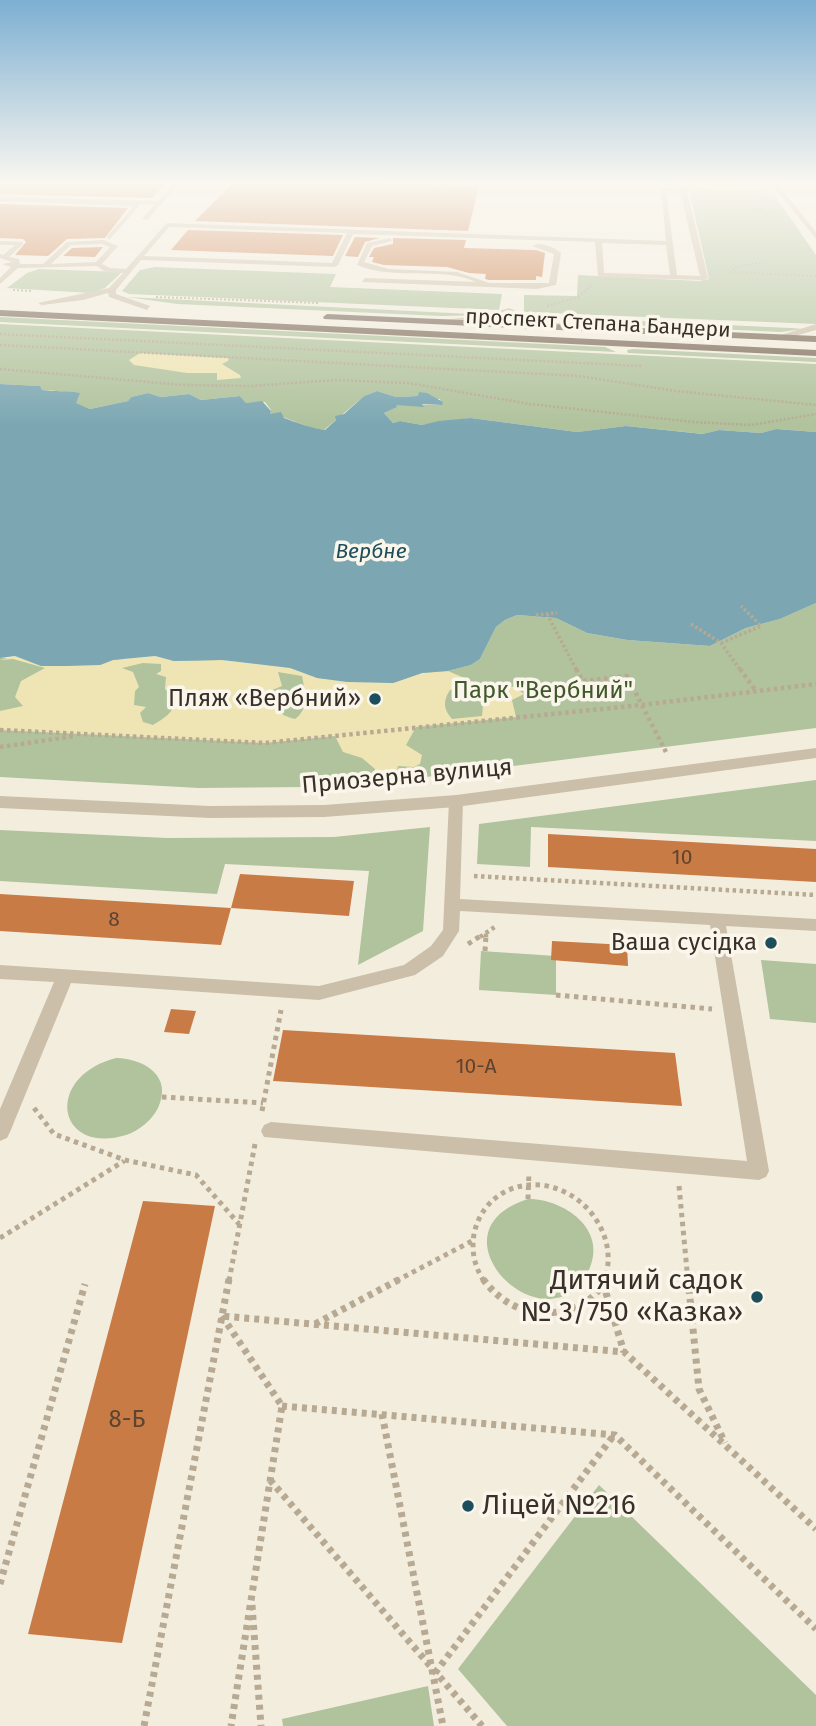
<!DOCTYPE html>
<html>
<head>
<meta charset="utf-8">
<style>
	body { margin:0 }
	canvas { display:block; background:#f3edde }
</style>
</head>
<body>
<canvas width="816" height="1726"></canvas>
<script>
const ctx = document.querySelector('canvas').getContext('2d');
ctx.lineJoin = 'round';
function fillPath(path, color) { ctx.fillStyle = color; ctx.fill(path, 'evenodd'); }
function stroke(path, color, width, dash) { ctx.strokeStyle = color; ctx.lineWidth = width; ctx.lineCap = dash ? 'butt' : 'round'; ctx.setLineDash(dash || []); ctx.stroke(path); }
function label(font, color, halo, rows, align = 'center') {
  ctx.font = font + ' "Fira Sans",sans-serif'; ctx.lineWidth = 7; ctx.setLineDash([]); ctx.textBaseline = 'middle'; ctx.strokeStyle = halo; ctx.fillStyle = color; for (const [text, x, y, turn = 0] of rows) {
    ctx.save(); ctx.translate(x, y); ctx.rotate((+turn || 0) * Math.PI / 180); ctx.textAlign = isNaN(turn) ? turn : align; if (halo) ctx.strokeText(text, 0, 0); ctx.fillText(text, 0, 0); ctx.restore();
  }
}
fillPath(new Path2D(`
	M695 190 758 191 775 196 816 255V324L524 312V295L577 296 578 275 699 281 709 279 690 194Z
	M155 267 336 274 330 287 502 294 499 310 129 294 122 291 140 270Z
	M39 269 122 272 105 288 91 293 7 288 27 273Z
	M127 297 491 315 441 316 177 304Z
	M530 316 791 328 803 329 781 332 608 324Z
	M0 317 605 347 616 352 0 322Z
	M0 324 816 364V432L776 429 761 433 719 430 704 434 626 426 577 432 471 418 422 425 400 421 393 423 384 413 396 407 394 404 442 405 440 399H434L426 393 418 396 396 397 377 391 364 396 324 430C306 429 288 416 270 414L271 410 265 402 246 403 240 396 201 400 189 394 161 397 148 393 131 397 128 401 90 409 75 403 79 393C66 390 55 392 42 390L39 386 0 384Z
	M633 349 816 358V362L628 353 627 350Z
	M816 603V728L394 781 307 787 199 788 0 777V658L222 660 317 678 448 671 471 665 480 659 496 627 505 620 517 615 556 618 587 633 627 640 710 646 746 628 780 619Z
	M816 780V841L531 827 530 867 477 864 479 824Z
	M430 827 423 931 358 965 369 871 225 864 217 894 0 881V830L167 838 334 837Z
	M481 951 556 956V995L479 990Z
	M761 960 816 964V1023L770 1019Z
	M116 1058C145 1059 173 1076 158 1108 152 1120 139 1131 126 1135 57 1156 43 1077 116 1058Z
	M528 1199C564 1199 608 1229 589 1270 548 1354 423 1232 528 1199Z
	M599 1485 816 1695V1726H507L458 1669Z
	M428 1686 434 1726H283L282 1719Z`), '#b0c39d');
fillPath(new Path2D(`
	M140 353 229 358 228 361 222 364 240 375 241 378 217 380V373H187L134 365 129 360Z
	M15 656 100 665 113 660 155 656 174 661 222 660 290 668 317 678 393 683 422 673 448 671 476 683 515 687 524 694 512 700 516 717 416 727 406 745 422 755 420 764 414 767 398 766 394 781 374 782 375 769 362 758 343 752 335 736 265 743 0 730V711L23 706 15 697 21 681 45 668 13 659 0 660ZM143 663 161 664V671L156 674 166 677 165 689 176 699C175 712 163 719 153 725L143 722 140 713 146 707 134 705 135 691 139 687 133 672 122 668ZM278 672 302 676C305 692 310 708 295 719 278 715 272 707 270 691L282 686ZM462 686 482 688 484 695 482 716 452 719C443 709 443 701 450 690Z`), '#efe5b4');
fillPath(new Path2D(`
	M0 384 40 386 42 390C55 392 67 390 80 393L76 403 90 409 128 401 131 397 148 393 161 397 189 394 201 400 240 396 246 403 262 401 271 411 270 414 281 412 284 418C295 422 314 429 325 430L336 420 335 416 344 414 364 396 377 391 396 397 418 396 419 392 427 393 443 402 442 405 422 404 424 407 396 405 397 407 384 413 393 423 400 421 422 425 439 421 471 418 577 432 626 426 703 434 719 430 761 433 776 429 816 432V603L780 619 746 628 710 646 627 640 587 633 556 618 517 615 505 620 496 627 480 659 471 665 448 671 422 673 393 683 347 682 317 678 290 668 222 660 174 661 155 656 113 660 100 665 67 666H41L15 656 0 658Z`), '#7ca7b2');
fillPath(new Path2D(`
	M0 183H166L152 198 0 194Z
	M233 183H358L479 186 468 231 195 221Z
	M0 204 128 208 105 238 67 239 48 256 15 255 26 242 23 239 0 238Z
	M188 230 343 235 333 256 171 250Z
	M355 237 380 238 365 242 358 257 345 256Z
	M393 238 466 240 464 248 536 250 545 253 542 277 536 276V280H489L485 279 486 274 469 273 447 267 384 265 372 262 374 257H369L374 248 393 244Z
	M103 247 95 257 63 256 72 248Z
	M548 834 816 849V882L548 867Z
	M240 874 354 881 349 916 231 908Z
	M0 894 231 908 221 945 0 931Z
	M552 941 627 945 628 966 551 960Z
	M171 1009 196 1011 189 1034 164 1032Z
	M283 1030 675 1053 682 1106 273 1081Z
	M143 1201 215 1206 122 1643 28 1634Z`), '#c97b46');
stroke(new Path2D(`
	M748 206 782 220
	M765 262 735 267 731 272 816 276
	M13 290 32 291
	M156 297 319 303
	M547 306 578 297 592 285`), '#b8a993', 2, [2, 2]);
stroke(new Path2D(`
	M547 306 552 305
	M0 334 642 366
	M0 345 579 376 676 391 816 405
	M0 369 183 385 251 386 336 380 408 383 530 404 693 422 751 425 816 414`), '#b8a993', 2.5, [2, 2]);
stroke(new Path2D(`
	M547 614 577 671
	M536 615 557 613
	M691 624 721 643 741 671
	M721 643 761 626 741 606`), '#b8a993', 3.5, [2.5, 2.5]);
stroke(new Path2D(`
	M576 669 583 681 627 676 667 754
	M740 669 756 691
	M0 730 265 743 641 705 816 684
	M0 747 75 736
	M474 876 816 895
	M480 937 496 926
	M486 937V933`), '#b8a993', 4.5, [3.5, 3.5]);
stroke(new Path2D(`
	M468 944 482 935
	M485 951 486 935
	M556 995 712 1009
	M162 1097 263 1103
	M34 1108 54 1134 125 1160 196 1175 239 1224
	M262 1111 281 1010
	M679 1186 688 1281
	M528 1199 529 1172
	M0 1238 124 1161
	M229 1281 255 1144
	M396 1281 472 1241
	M484 1281C458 1243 480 1189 529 1185 579 1181 622 1234 604 1281`), '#b8a993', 5, [4.5, 4.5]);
stroke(new Path2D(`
	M229 1279 222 1316 624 1352 816 1529
	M483 1279C506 1310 538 1320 574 1308 588 1303 599 1293 605 1279
	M688 1279 699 1389 725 1443
	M603 1283 624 1352
	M222 1316 282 1406 231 1726
	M315 1324 400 1279
	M282 1406 615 1435 816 1629
	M382 1414 443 1726
	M270 1480 482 1726
	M0 1584 85 1284
	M252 1605 261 1726
	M435 1673 614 1435
	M144 1726 222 1316`), '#b8a993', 7, [5, 5]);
fillPath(new Path2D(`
	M174 183H180L147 220 142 219 154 205 141 204 109 240 107 237 134 206 0 201V197L158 201Z
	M661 188 784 191H687L708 278 704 280 598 277 595 242 353 234 338 265 334 267 141 260 116 290V294L150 306 147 310 109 297 108 293 83 300 42 305 38 303 109 288 123 273 105 272 97 266 18 268 0 284V278L11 267 2 264 12 262 0 258V254L3 255 15 245H0V241L23 242V244L9 257 19 259 20 264H43L67 242 103 240 118 246 102 264 110 268 126 269 167 223 666 241ZM666 191H680L700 276 677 275ZM169 227 347 233 332 263 144 256ZM602 243 666 245 670 275 604 273ZM102 244 110 247 96 262 51 264 71 245Z
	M390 238 392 241 372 246 364 262 389 269 457 272 489 283H549L554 254 532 246C541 241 554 247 561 253L556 285 537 289 362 282 365 278 476 282C440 266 396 281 357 265L367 243Z
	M509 308 525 315 578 328 574 330 520 319 508 313 482 320 435 323 431 321 481 316Z
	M456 796 463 801 460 899 816 919V931L726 926 769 1171 766 1177 759 1180 264 1137 261 1131 264 1125 271 1122 747 1161 710 925 460 911 459 931 443 956 415 975 319 1000 71 983 10 1132 7 1138 0 1141V1109L54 982 0 979V965L319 986 404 965 431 946 443 930 449 801Z`), '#ccbfa9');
fillPath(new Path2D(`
	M771 183H777L816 232V239Z
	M816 324V330L780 340 775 337Z
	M816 748V758L456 807 324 817 210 818 0 808V796L210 806 324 805 456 795Z`), '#ccbfa9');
fillPath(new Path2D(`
	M0 310 816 350V356L0 316Z
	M327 314 816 336V342L324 319 323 317Z`), '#7c6b5a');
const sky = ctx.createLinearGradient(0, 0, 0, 425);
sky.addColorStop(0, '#7dafd2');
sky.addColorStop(0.43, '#faf7f0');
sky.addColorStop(1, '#faf7f000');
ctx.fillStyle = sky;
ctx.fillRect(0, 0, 816, 425);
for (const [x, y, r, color] of [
	[375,699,7,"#1d4e5c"],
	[771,943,7,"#1d4e5c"],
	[757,1297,7,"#1d4e5c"],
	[468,1506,7,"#1d4e5c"]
]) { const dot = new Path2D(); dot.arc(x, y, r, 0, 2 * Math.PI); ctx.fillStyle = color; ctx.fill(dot); stroke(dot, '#fbf6eb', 2.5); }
label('21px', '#393129', '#fbf6eb', [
	["проспект Степана Бандери",598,324,3]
]);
label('italic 21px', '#1d4e5c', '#fbf6eb', [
	["Вербне",371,552]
]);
label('21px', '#5d4430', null, [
	["10",682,858],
	["8",114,920],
	["10-А",476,1067]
]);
label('24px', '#41582c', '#fbf6eb', [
	["Парк \"Вербний\"",543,691]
]);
label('24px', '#393129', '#fbf6eb', [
	["Пляж «Вербний»",361,699],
	["Ваша сусідка",757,943]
], 'right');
label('24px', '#393129', '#fbf6eb', [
	["Приозерна вулиця",407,777,-5]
]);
label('24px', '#5d4430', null, [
	["8-Б",127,1420]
]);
label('28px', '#393129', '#fbf6eb', [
	["Дитячий садок",743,1281],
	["№ 3/750 «Казка»",743,1313],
	["Ліцей №216",482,1506,"left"]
], 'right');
</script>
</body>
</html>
